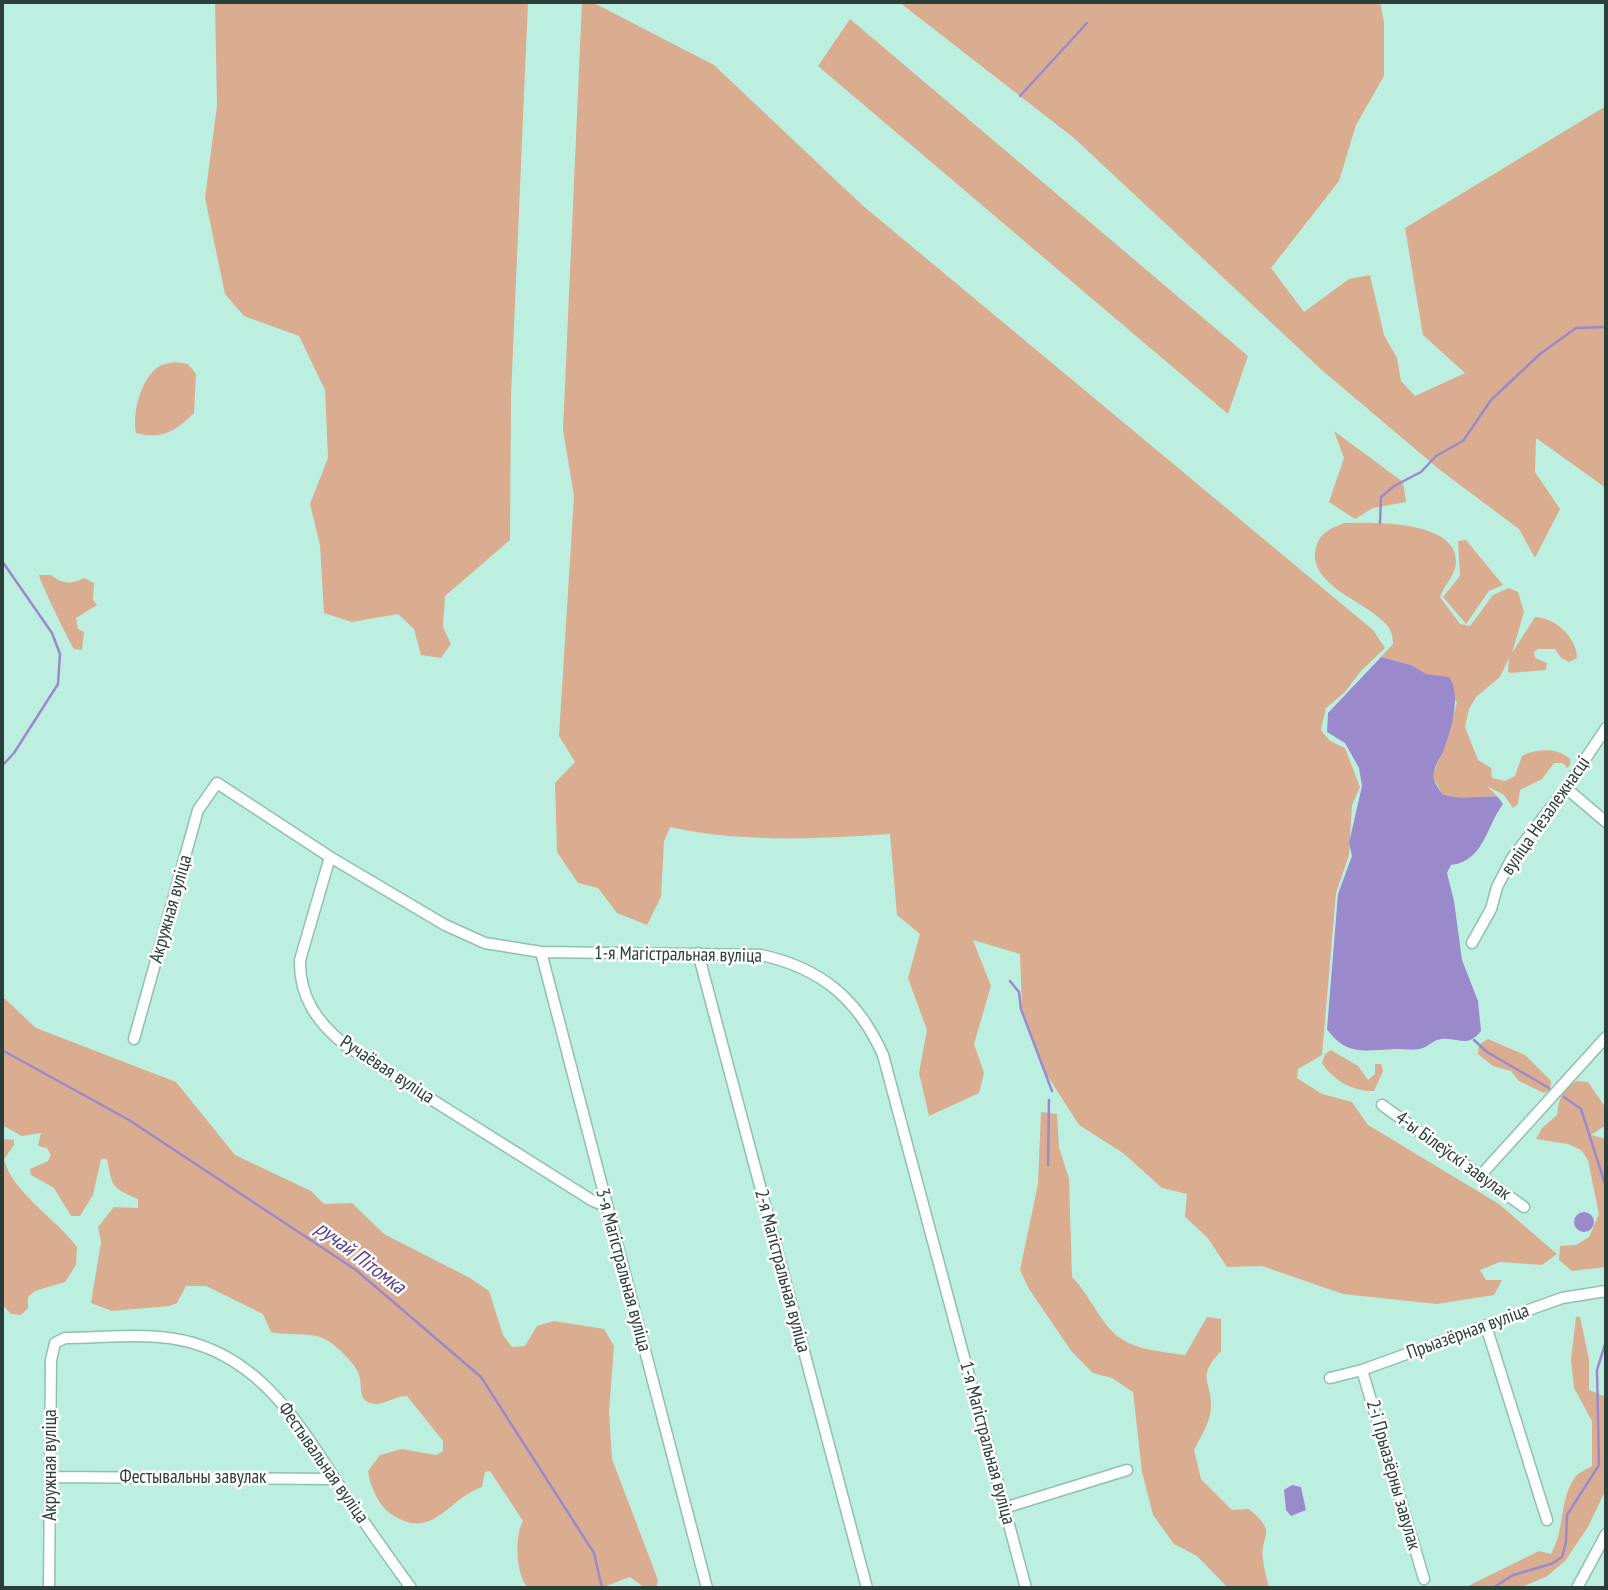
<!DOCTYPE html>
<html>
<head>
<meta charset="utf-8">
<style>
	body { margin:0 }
	#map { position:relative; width:1608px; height:1590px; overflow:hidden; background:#bdefe0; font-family:"PT Sans Narrow",sans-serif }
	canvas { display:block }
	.frame { position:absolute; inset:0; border:4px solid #2a3f39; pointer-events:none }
</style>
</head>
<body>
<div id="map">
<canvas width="1608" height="1590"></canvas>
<div class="frame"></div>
</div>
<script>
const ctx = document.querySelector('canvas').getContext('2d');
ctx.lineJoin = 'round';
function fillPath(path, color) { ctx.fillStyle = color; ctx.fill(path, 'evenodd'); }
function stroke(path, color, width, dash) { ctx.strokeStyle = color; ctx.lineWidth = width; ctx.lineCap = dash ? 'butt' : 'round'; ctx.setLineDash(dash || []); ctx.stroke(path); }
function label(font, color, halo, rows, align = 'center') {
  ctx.font = font + ' "PT Sans Narrow",sans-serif'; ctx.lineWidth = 5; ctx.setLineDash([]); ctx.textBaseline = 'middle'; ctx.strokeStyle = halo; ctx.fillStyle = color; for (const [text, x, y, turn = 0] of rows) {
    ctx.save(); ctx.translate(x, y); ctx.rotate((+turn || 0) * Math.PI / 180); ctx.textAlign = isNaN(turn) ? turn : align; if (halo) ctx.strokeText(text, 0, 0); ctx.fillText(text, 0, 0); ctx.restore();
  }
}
fillPath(new Path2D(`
	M215 2H528L511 396 510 540 445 596 443 627 451 644 441 658 421 655 414 629 398 614 352 622 324 613 320 545 310 504 328 458 325 390 299 336 244 316 225 294 205 198 217 105Z
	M582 2H592L714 65 862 205 1373 630 1385 648 1361 671 1345 692 1326 708 1321 730 1330 741 1345 748 1360 787 1352 805 1349 855 1336 893 1322 1055 1298 1069 1297 1078 1322 1094 1352 1102 1368 1125 1499 1204 1557 1254 1542 1265 1500 1262 1480 1270 1486 1280H1502L1494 1295 1437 1304 1343 1294 1262 1266 1227 1267 1207 1237 1185 1217 1187 1194 1162 1188 1123 1153 1079 1125 1047 1075 1022 1008 1020 954 973 940 991 986 974 1044 984 1073 979 1093 929 1116 919 1073 927 1030 908 978 920 934 897 915 890 834C816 839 743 843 670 827L664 841 661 897 647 925 617 913 598 888 578 883 557 852 555 783 575 762 559 736 574 496 563 430Z
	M899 2H1380L1384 22V76L1356 125 1339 181 1271 268 1304 312 1349 279 1370 275 1384 335 1397 358 1401 381 1415 396 1465 373 1423 335 1405 228 1606 106V488L1536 438 1535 472 1560 509 1535 558 1519 529 1440 470 1323 371 1074 138Z
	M850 19 1248 356 1228 414 818 66Z
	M175 362 188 364 196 374 194 413C176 431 162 440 136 433 132 413 141 379 158 367 162 364 170 363 175 362Z
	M1334 431 1403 482 1406 502 1373 508 1355 519 1329 502 1344 458Z
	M1344 523C1372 522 1459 520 1456 563 1455 576 1444 585 1440 597L1460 624 1470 626 1493 595 1509 588 1518 592 1524 612 1512 653 1535 617C1554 617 1577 637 1577 658L1569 662 1561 658 1555 649H1538L1534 652 1535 658 1547 663 1546 670 1510 673 1508 671 1509 658 1500 677 1476 697 1469 709 1465 727 1478 760 1491 768 1492 778 1505 781 1515 776 1522 756C1536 749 1557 747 1570 759V765L1567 768 1563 763H1554L1542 779 1520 790 1518 804 1513 808 1504 795 1487 786 1498 797C1478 795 1461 801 1442 794L1434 779V771L1448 739 1457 702 1411 665 1381 657 1393 644C1393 636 1391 630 1386 624 1366 601 1306 585 1316 547 1320 533 1331 528 1344 523Z
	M1466 540 1503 585 1489 591 1466 624 1443 597 1460 576 1458 541Z
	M39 575H51C62 584 71 585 84 578L94 583 93 600 97 605 76 618 78 629 84 632 82 650 74 649C69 641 39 580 39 575Z
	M2 996 36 1028 176 1082 235 1155 311 1191 324 1204 352 1203 384 1234 470 1278 489 1291 503 1335 512 1347 525 1346 537 1326 554 1321 604 1329 614 1346 609 1412 612 1459 658 1580 656 1588H645L630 1577 601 1588H528C516 1575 514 1536 523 1521L490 1471 485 1472 482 1487C446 1500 433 1542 391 1514 378 1505 370 1486 368 1471L380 1455 402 1449 436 1455 443 1451V1441L407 1396C395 1396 386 1404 376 1404 354 1403 365 1383 357 1370 352 1361 338 1348 330 1342 313 1330 290 1337 271 1332L263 1314 206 1286H186L177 1303 170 1306 112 1311 91 1303 101 1242 98 1227 114 1207 138 1208V1199C112 1188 112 1187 107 1159H101L93 1195 80 1216H71L54 1188 31 1175 30 1169 48 1161 51 1155 47 1148 38 1146 41 1133 22 1136 2 1125Z
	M1488 1039 1525 1055 1551 1081 1550 1090 1544 1093 1519 1081 1511 1071 1493 1066 1478 1054 1479 1045Z
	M1331 1050 1358 1066 1368 1080 1375 1074V1064H1381L1383 1071 1374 1091C1353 1092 1333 1080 1322 1063L1325 1054Z
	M1577 1081 1588 1082 1606 1108V1125L1591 1135 1606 1139V1267L1572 1271 1559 1260 1560 1246 1576 1245 1589 1237 1599 1214 1588 1160 1581 1150 1568 1144 1536 1139 1542 1128 1557 1115C1559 1099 1562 1088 1577 1081Z
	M1041 1112 1057 1114 1059 1147 1069 1179 1072 1277C1087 1292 1095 1311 1108 1327 1127 1350 1158 1351 1185 1355L1207 1317 1221 1319V1351C1195 1379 1212 1379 1211 1408 1210 1423 1201 1436 1194 1450L1201 1479 1232 1510 1249 1509C1279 1534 1260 1533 1263 1560 1264 1569 1267 1579 1269 1588H1228L1197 1556 1174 1544 1153 1515 1142 1472 1133 1392 1112 1378 1093 1373 1072 1352 1029 1289 1020 1270 1038 1184Z
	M2 1139 14 1140V1145L4 1159C11 1191 57 1220 77 1247L76 1265 65 1282 35 1291 28 1297V1308L21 1315 11 1314 2 1304Z
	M1576 1317H1580L1589 1359V1390L1604 1396 1606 1404V1489L1588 1527 1565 1561 1546 1577 1519 1588H1464L1539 1551 1551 1554C1565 1531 1559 1501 1574 1479 1577 1473 1587 1469 1592 1466V1421L1574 1388 1571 1360Z`), '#daad90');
fillPath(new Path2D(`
	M1381 657 1411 665 1426 674 1449 677C1462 694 1451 733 1443 752 1439 760 1432 769 1434 779 1435 784 1439 789 1442 794 1461 801 1478 795 1498 797L1503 804C1486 827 1484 861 1451 865L1447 873 1454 901 1462 960 1478 1001 1481 1031C1465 1051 1457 1034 1437 1040 1432 1042 1428 1046 1423 1048 1415 1051 1404 1049 1395 1049 1365 1050 1347 1057 1327 1029L1338 894 1352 856 1349 843 1362 786 1359 768 1345 743 1327 732 1328 713Z
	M1574 1222a10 10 0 1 1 20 0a10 10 0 1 1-20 0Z
	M1292 1485 1301 1487 1306 1510 1291 1516 1286 1510 1284 1490Z`), '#9a8acc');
stroke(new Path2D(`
	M1020 96 1087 23
	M1380 523 1381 497 1394 486 1421 472 1436 456 1463 441 1491 400 1540 354 1576 328 1606 327
	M2 561 52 633 60 654 58 684 14 753 2 766
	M1010 981 1019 992 1021 1009 1052 1091
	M1474 1040 1487 1052 1549 1088
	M2 1050 129 1120 356 1270 481 1377 594 1553 602 1588
	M1564 1097 1581 1109 1606 1187
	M1048 1165 1049 1100
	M1493 1588 1513 1575 1551 1564 1562 1557 1566 1542 1567 1515 1599 1465 1597 1370 1606 1341`), '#9a8acc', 2.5);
const street = new Path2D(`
	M1566 788 1606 822
	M330 857 300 960C299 997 317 1022 345 1045L593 1201 605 1206
	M1472 943 1491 909 1497 887 1512 858 1566 788 1606 728
	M541 952 707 1588
	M698 953 867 1588
	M134 1039 198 810 217 783 330 857 445 925 485 943 541 952 761 955C821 968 858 999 883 1055L1026 1588
	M1382 1105 1524 1207
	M1480 1176 1606 1037
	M1486 1326 1547 1520
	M1362 1370 1424 1579
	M1330 1378 1362 1370 1562 1298 1606 1291
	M51 1477 335 1479
	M1004 1508 1127 1470
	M49 1588 51 1360 55 1343 65 1338C106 1338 153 1331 193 1343 262 1363 298 1422 335 1479 359 1516 385 1552 411 1588
	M1577 1588 1606 1534`);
stroke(street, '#8fc0b2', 13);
stroke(street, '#fff', 10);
label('19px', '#2a3f39', '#fff', [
	["вуліца Незалежнасці",1546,816,-55],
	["Акружная вуліца",171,909,-74],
	["1-я Магістральная вуліца",678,955,1],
	["Ручаёвая вуліца",387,1070,33],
	["4-ы Білеўскі завулак",1453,1156,36],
	["3-я Магістральная вуліца",623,1270,75],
	["2-я Магістральная вуліца",782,1271,75],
	["Прыазёрная вуліца",1468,1332,-20],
	["1-я Магістральная вуліца",987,1443,75],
	["Фестывальная вуліца",323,1463,55],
	["Акружная вуліца",51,1465,-90],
	["2-і Прыазёрны завулак",1393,1475,74],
	["Фестывальны завулак",193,1478]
]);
label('italic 21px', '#594190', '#fff', [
	["ручай Пітомка",360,1258,37]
]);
</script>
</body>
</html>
